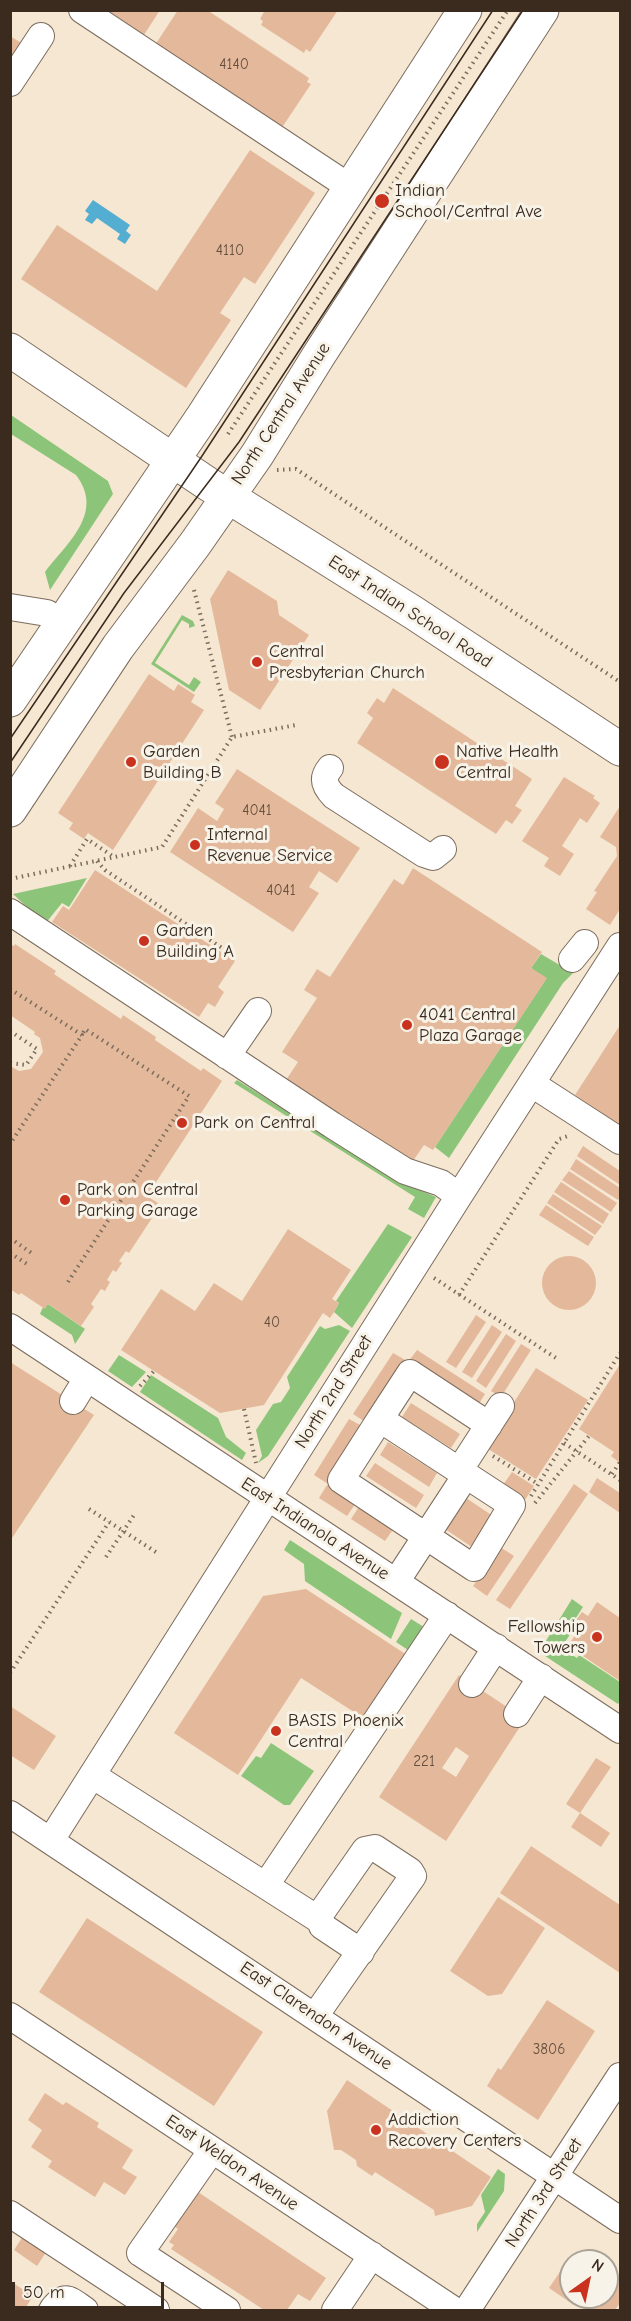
<!DOCTYPE html>
<html>
<head>
<meta charset="utf-8">
<style>
	body { margin:0 }
	#map { position:relative; width:631px; height:2321px; overflow:hidden; background:#f5e7d2; font-family:"Comic Neue",sans-serif }
	canvas { display:block }
	.frame { position:absolute; inset:0; border:12px solid #3b2a1e; pointer-events:none }
	.north { position:absolute; left:559px; top:2249px; width:60px; height:60px; box-sizing:border-box; background:#f7f3e8; border:2px solid #aca397; border-radius:50%; rotate:33deg; font-size:16px; font-weight:700; line-height:24px; text-align:center; color:#3b2a1e }
	.north::after { content:''; display:block; margin:auto; width:21px; height:27px; background:#c8321e; clip-path:polygon(50% 0,100% 100%,50% 72%,0 100%) }
	.scale { position:absolute; left:12px; top:2282px; width:152px; height:27px; box-sizing:border-box; border:3px solid #3b2a1e; border-top:0; padding-left:8px; font-size:18px; line-height:21px; white-space:nowrap; color:#3b2a1e; -webkit-text-stroke:4px #f7f3e8; paint-order:stroke }
</style>
</head>
<body>
<div id="map">
<canvas width="631" height="2321"></canvas>
<div class="frame"></div>
<div class="north">N</div>
<div class="scale">50 m</div>
</div>
<script>
const ctx = document.querySelector('canvas').getContext('2d');
ctx.lineJoin = 'round';
function fillPath(path, color) { ctx.fillStyle = color; ctx.fill(path, 'evenodd'); }
function stroke(path, color, width, dash) { ctx.strokeStyle = color; ctx.lineWidth = width; ctx.lineCap = dash ? 'butt' : 'round'; ctx.setLineDash(dash || []); ctx.stroke(path); }
function label(font, color, halo, rows, align = 'center') {
  ctx.font = font + ' "Comic Neue",sans-serif'; ctx.lineWidth = 6; ctx.setLineDash([]); ctx.textBaseline = 'middle'; ctx.strokeStyle = halo; ctx.fillStyle = color; for (const [text, x, y, turn = 0] of rows) {
    ctx.save(); ctx.translate(x, y); ctx.rotate((+turn || 0) * Math.PI / 180); ctx.textAlign = isNaN(turn) ? turn : align; if (halo) ctx.strokeText(text, 0, 0); ctx.fillText(text, 0, 0); ctx.restore();
  }
}
fillPath(new Path2D(`
	M11 415 108 481 113 494 50 590 45 572C67 543 105 513 76 475L11 434Z
	M182 615 193 621 195 626 189 628V624L182 620 155 663 189 685 194 677 201 682 194 692 151 664Z
	M87 878 69 907 62 903 45 924 13 894Z
	M541 954 573 973 563 983 449 1158 435 1147 546 979 531 968Z
	M237 1080 404 1185 415 1188 436 1197 424 1218 408 1209 415 1197 234 1083Z
	M388 1224 412 1237 352 1328 334 1312 339 1303 336 1301Z
	M48 1304 85 1329 75 1344 72 1335 40 1314 43 1307Z
	M339 1325 350 1331 268 1456 258 1463 262 1456 256 1430 273 1404 281 1402 290 1388 287 1377 320 1326 325 1329Z
	M119 1355 146 1372 132 1387 108 1371Z
	M151 1375 218 1418 226 1437 246 1453 242 1460 140 1392Z
	M290 1540 402 1613 391 1639 305 1581 304 1564 284 1550Z
	M572 1599 583 1607 572 1624 575 1627 561 1648 577 1658 579 1655 620 1682V1701L618 1704 539 1652Z
	M411 1619 424 1627 411 1652 396 1642Z
	M271 1743 314 1771 290 1805H284L241 1776 256 1756 261 1758Z
	M498 2169 505 2174 504 2191 477 2232V2224L485 2212 481 2195Z`), '#8cc579');
fillPath(new Path2D(`
	M93 200 130 225 126 231 131 235 125 244 117 239 120 234 97 218 92 224 85 220 89 214 85 211Z`), '#53aed1');
fillPath(new Path2D(`
	M101 10H160L144 35 139 32 138 35Z
	M178 10H207L309 78 307 82 311 84 281 129 155 45Z
	M265 10H338L310 52 306 49 304 53 261 25 263 21 260 19Z
	M10 36 23 44 10 63Z
	M250 150 315 193 255 284 244 277 220 313 231 320 186 388 21 279 57 225 157 291Z
	M228 570 277 601 279 615 309 635 260 710 229 690 210 599Z
	M149 674 174 691 178 684 195 695 191 702 204 710 113 850 88 833 84 839 69 829 73 823 58 813Z
	M393 688 532 779 515 806 522 810 512 824 506 820 496 834 357 743 373 718 367 713 377 698 384 703Z
	M237 769 360 848 337 883 319 871 309 887 319 893 293 932 170 852 198 808 217 821 224 809 215 803Z
	M564 777 595 796 593 798 600 803 587 823 580 818 562 846 574 854 560 876 544 866 549 858 522 841Z
	M620 806V909L610 925 586 909 597 892 594 891 617 856 616 847 600 837Z
	M413 868 542 952 531 968 547 978 433 1150 424 1145 413 1161 286 1080 298 1062 282 1052 317 998 304 990 317 969 330 977 394 879 403 885Z
	M95 870 235 961 218 987 224 992 215 1007 208 1003 199 1017 52 922 63 906 69 910Z
	M10 944 14 946 15 944 56 971 54 974 121 1019 123 1015 156 1037 155 1040 201 1071 203 1068 222 1081 147 1196 158 1203 153 1210 156 1212 129 1253 126 1251 119 1261 122 1263 116 1272 113 1270 107 1280 110 1282 105 1291 101 1289 91 1304 94 1307 81 1326 48 1304 45 1309 21 1293 19 1295 10 1289V1069L12 1067 19 1071 31 1069 43 1052 40 1038 34 1034 35 1032 10 1015Z
	M620 1025V1125L575 1095Z
	M583 1146 620 1171V1185L577 1156Z
	M576 1159 620 1188V1197L618 1200 570 1169Z
	M569 1171 617 1203 611 1212 562 1180Z
	M561 1182 609 1214 603 1224 554 1192Z
	M553 1194 602 1226 595 1235 547 1203Z
	M546 1205 594 1237 588 1246 539 1215Z
	M288 1229 351 1270 332 1299 339 1303 334 1312 330 1318 323 1313 264 1405 220 1413 121 1350 161 1289 195 1311 214 1283 242 1301Z
	M542 1283a27 27 0 1 1 54 0a27 27 0 1 1-54 0Z
	M476 1315 486 1322 456 1368 446 1362Z
	M492 1325 502 1332 472 1378 462 1372Z
	M506 1334 516 1341 486 1388 476 1381Z
	M521 1344 531 1350 501 1397 491 1391Z
	M417 1350 485 1394 477 1407 408 1362Z
	M393 1353 407 1361 367 1423 353 1414Z
	M10 1362 94 1415 10 1541Z
	M620 1364V1463L611 1456 614 1452 579 1429Z
	M536 1368 588 1400 536 1479 485 1447Z
	M411 1403 460 1434 451 1448 402 1417Z
	M349 1419 364 1427 328 1484 314 1475Z
	M388 1442 437 1473 429 1487 380 1455Z
	M375 1463 424 1495 416 1508 366 1476Z
	M512 1472 534 1486 525 1500 503 1485Z
	M597 1478 620 1493V1513L589 1492Z
	M574 1484 588 1494 510 1609 496 1600Z
	M327 1485 356 1503 347 1516 319 1498Z
	M466 1498 493 1516 472 1547 445 1529Z
	M360 1505 394 1528 385 1541 351 1519Z
	M500 1547 514 1556 487 1596 473 1586Z
	M306 1589 410 1657 368 1721 301 1678 238 1775 174 1733 263 1596Z
	M597 1602 620 1618V1681L568 1646 580 1627 574 1623 582 1612 588 1616Z
	M459 1675 525 1719 446 1841 379 1797ZM456 1747 469 1756 456 1777 442 1768Z
	M10 1706 56 1736 34 1770 10 1755Z
	M596 1758 611 1767 580 1813 566 1804Z
	M580 1813 610 1833 601 1847 571 1827Z
	M531 1846 620 1905V1973L500 1893Z
	M498 1897 545 1928 502 1994 488 1996 450 1971Z
	M87 1918 263 2032 214 2106 39 1992Z
	M547 2000 595 2031 538 2120 487 2086 498 2068 501 2070Z
	M347 2080 491 2177 472 2206 435 2216 434 2210 375 2172 372 2176 357 2166 356 2160 341 2150H334L327 2111Z
	M45 2093 63 2105 66 2102 99 2123 97 2127 133 2150 122 2168 137 2177 125 2195 104 2182 95 2197 48 2167 52 2161 31 2147 42 2130 28 2120Z
	M198 2192 326 2278 310 2301 298 2294 287 2310H264L171 2249 174 2245 169 2242 178 2229 174 2226Z
	M27 2230 50 2246 37 2266 14 2250Z
	M572 2254 583 2261H571V2297H579L574 2305 549 2288Z
	M607 2275 620 2284V2303L615 2310H582L591 2297H607Z
	M10 2281 33 2296 24 2310H10Z`), '#e4b99b');
const minor = new Path2D(`
	M82 10 351 188
	M10 83 41 36
	M10 607 47 613 62 623
	M330 768C321 779 325 787 334 796L424 854 433 857 443 849
	M10 912 332 1125 405 1171 441 1183 459 1196
	M572 959 585 943
	M227 1056 258 1011
	M532 1084 620 1141
	M10 1327 620 1730
	M73 1401 87 1378
	M380 1419 512 1505 474 1568 341 1480Z
	M380 1419 410 1373 489 1425
	M459 1471 501 1406
	M396 1582 466 1475
	M472 1684 496 1647
	M517 1714 541 1677
	M92 1775 321 1921
	M10 1814 620 2220
	M51 1840 459 1196 620 946
	M266 1885 447 1615
	M10 2016 454 2310
	M315 2016 413 1876 410 1871 375 1848 365 1850 319 1916 322 1926 361 1952
	M212 2150 140 2253 227 2310
	M10 2214 156 2310
	M52 2310C65 2292 70 2300 85 2310
	M335 2310 372 2255
	M467 2310 620 2076`);
const major = new Path2D(`
	M10 350 208 484 414 613 620 749
	M10 700 203 416 465 10
	M10 810 118 647 195 544 257 455 319 355 542 10`);
stroke(minor, '#7c6c5d', 28);
stroke(major, '#7c6c5d', 35);
stroke(new Path2D(`
	M228 434 508 10
	M277 470 296 469 620 682
	M194 590 232 737
	M97 861 105 870 228 952
	M70 866 87 839 114 857
	M10 879 162 847 232 737 296 725
	M10 989 82 1035 10 1144
	M10 1031 37 1049 26 1065 10 1063
	M10 1238 33 1254
	M10 1253 27 1264
	M434 1278 556 1358
	M68 1282 189 1096 85 1029 82 1035
	M459 1295 559 1139 571 1135
	M140 1386 154 1371
	M244 1409 256 1463
	M564 1443 620 1480
	M493 1456 538 1484
	M612 1474 620 1462
	M531 1496 620 1353
	M535 1503 589 1436
	M89 1509 159 1554
	M106 1557 134 1515
	M10 1673 109 1522`), '#7c6c5d', 4, [1.5, 4.5]);
stroke(minor, '#fff', 26);
stroke(major, '#fff', 33);
stroke(new Path2D(`
	M10 739 202 456 493 10
	M10 763 124 593 239 442 523 10`), '#3b2a1e', 1.5);
for (const [x, y, r, color] of [
	[382,201,8,"#c8321e"],
	[257,662,6,"#c8321e"],
	[131,762,6,"#c8321e"],
	[442,762,8,"#c8321e"],
	[195,845,6,"#c8321e"],
	[144,941,6,"#c8321e"],
	[407,1025,6,"#c8321e"],
	[182,1123,6,"#c8321e"],
	[65,1200,6,"#c8321e"],
	[597,1637,6,"#c8321e"],
	[276,1731,6,"#c8321e"],
	[376,2130,6,"#c8321e"]
]) { const dot = new Path2D(); dot.arc(x, y, r, 0, 2 * Math.PI); ctx.fillStyle = color; ctx.fill(dot); stroke(dot, '#f7f3e8', 2); }
label('15px', '#654e3d', null, [
	["4140",234,65],
	["4110",230,251],
	["4041",257,811],
	["4041",281,891],
	["40",272,1323],
	["221",424,1762],
	["3806",549,2050]
]);
label('18px', '#3b2a1e', '#f7f3e8', [
	["Indian",395,191],
	["School/Central Ave",395,212],
	["Central",269,652],
	["Presbyterian Church",269,673],
	["Garden",143,752],
	["Building B",143,773],
	["Native Health",456,752],
	["Central",456,773],
	["Internal",207,835],
	["Revenue Service",207,856],
	["Garden",156,931],
	["Building A",156,952],
	["4041 Central",419,1015],
	["Plaza Garage",419,1036],
	["Park on Central",194,1123],
	["Park on Central",77,1190],
	["Parking Garage",77,1211],
	["Fellowship",585,1627,"right"],
	["Towers",585,1648,"right"],
	["BASIS Phoenix",288,1721],
	["Central",288,1742],
	["Addiction",388,2120],
	["Recovery Centers",388,2141]
], 'left');
label('18px', '#3b2a1e', '#f7f3e8', [
	["North Central Avenue",281,414,-57],
	["East Indian School Road",410,612,33],
	["North 2nd Street",334,1392,-58],
	["East Indianola Avenue",315,1529,33],
	["East Clarendon Avenue",316,2016,34],
	["East Weldon Avenue",232,2163,34],
	["North 3rd Street",544,2193,-57]
]);
</script>
</body>
</html>
